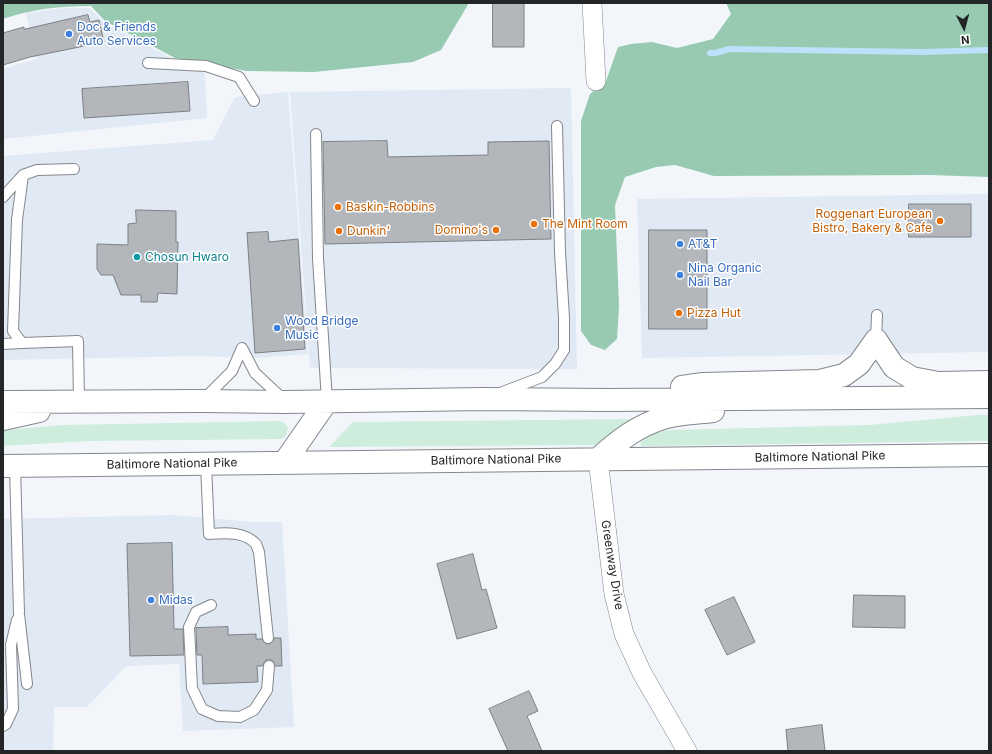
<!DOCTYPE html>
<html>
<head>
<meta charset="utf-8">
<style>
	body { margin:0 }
	#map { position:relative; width:992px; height:754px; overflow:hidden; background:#f2f6fb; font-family:Inter,sans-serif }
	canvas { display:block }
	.frame { position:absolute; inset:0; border:4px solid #242527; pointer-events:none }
	.north { position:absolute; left:944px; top:8px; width:40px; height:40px; -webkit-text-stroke:3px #fff; paint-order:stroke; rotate:174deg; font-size:11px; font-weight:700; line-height:16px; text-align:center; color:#242527 }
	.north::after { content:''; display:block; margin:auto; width:14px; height:18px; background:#242527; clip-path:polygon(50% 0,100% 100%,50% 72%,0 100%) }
</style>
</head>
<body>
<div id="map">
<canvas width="992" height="754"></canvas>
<div class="frame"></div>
<div class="north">N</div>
</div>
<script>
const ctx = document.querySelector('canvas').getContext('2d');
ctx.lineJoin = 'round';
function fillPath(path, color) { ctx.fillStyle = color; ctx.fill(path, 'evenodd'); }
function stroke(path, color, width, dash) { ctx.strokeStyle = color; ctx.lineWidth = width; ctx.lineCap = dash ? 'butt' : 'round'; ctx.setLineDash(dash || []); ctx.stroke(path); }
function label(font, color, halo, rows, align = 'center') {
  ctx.font = font + ' Inter,sans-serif'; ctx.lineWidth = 3; ctx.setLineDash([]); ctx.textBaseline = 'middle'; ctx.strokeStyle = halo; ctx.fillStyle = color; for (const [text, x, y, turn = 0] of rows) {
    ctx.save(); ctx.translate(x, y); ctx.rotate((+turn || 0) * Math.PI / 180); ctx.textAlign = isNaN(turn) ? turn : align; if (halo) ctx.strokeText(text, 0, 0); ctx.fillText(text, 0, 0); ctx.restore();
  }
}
fillPath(new Path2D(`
	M64 8H90L104 22 175 60 204 64 207 118 3 139V69L37 59 26 13Z
	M571 88 577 369 310 368 290 92Z
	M288 92 308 354 256 358 199 356 3 360V156L213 140 235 97Z
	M989 194V352L642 358 637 199Z
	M172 515 253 522H282L294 727 183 731 179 664 126 666 87 707H54L53 751H3V519Z`), '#e0e9f4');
fillPath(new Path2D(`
	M978 415H989V441L641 446 640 444C646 434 660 431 671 430L869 425Z
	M631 419V423L600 445 329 447 353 422Z
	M279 421 285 423 288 428 286 436 281 439 89 441 3 446V430L63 425Z`), '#ceeddd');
fillPath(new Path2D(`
	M3 3H469L441 50 413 62 314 72 247 71 175 58 105 21 91 6C60 6 32 9 3 19Z
	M726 3H989V177L930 175 714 176 675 165 656 167 625 177 615 205 619 306 617 339 605 350 591 345 581 331V121L590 94 606 81 618 47 631 44 652 42 677 48 713 39 731 14Z`), '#97cab0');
stroke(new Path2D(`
	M710 53H715L729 49 922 52 989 50`), '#bde1fb', 6);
const building = new Path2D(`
	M493 3H524V47H493Z
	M88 15 90 22 99 20 104 42 30 57 3 65V33L24 27V29Z
	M188 82 190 111 84 118 82 89Z
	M387 141 388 157 488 155V142L549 141 551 239 325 244 323 142Z
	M909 204H971V237H909Z
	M136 210 176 211V242H178L177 294 158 293 157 302H141V295H121L113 275H101L97 269V244L128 245V224L136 223Z
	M649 230H707V329H649Z
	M268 232 269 242 298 239 305 349 255 353 247 233Z
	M172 543 174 629H183L184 655 130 656 127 544Z
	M473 554 482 590 486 589 497 628 457 639 437 564Z
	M854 595 905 596V628L853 627Z
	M734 597 755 642 727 655 705 610Z
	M228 627V635L256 634V639H262L266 644 271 643 274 638H281L282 666H275L272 660H266L262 666H257L258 682 203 684 202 655H197L196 628Z
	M529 691 538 711 527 716 542 751H508L489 709Z
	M822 725 825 751H788L786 730Z`);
fillPath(building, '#b3b7bc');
stroke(building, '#7d8185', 1);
const lane = new Path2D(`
	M148 63 206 66 239 77 254 101
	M316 134 318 258 327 401
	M23 175 17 220 13 331 22 343 78 341 79 401
	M3 197 23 175 37 170 74 169
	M876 340 877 315
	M3 344 22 343
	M500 393 542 377 555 364 564 350V318L560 252 557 126
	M204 399 232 371 242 348 255 373 284 400
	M206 464 209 534C224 533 244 531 256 544 257 546 258 550 259 552L268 638
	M15 466 19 614 27 684
	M211 605 196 612 189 627 192 688 202 709 218 716 240 717 254 710 267 690 269 666
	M3 726 6 724 13 709 11 645 17 620`);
const street = new Path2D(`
	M592 3 596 81
	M598 459 614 594 624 634 642 673 687 751`);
const primary = new Path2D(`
	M682 387 703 384 820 381 844 375 859 364 876 340 894 367 912 378 938 383 989 382
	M3 402 203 401 285 402 483 399 608 400 989 397
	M3 419 39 411
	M598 459C618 441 637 426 663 418 678 413 698 413 713 411
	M284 463 327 401
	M3 466 989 455`);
stroke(lane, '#84878c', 12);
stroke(street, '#84878c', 20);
stroke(primary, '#84878c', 24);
stroke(lane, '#fff', 10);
stroke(street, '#fff', 19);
stroke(primary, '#fff', 22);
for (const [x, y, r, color] of [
	[69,34,4,"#3f7fe0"],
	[338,207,4,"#e8710a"],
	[940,221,4,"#e8710a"],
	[534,224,4,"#e8710a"],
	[496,230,4,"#e8710a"],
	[339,231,4,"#e8710a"],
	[680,244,4,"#3f7fe0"],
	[137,257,4,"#0f9aa8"],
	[680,275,4,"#3f7fe0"],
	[679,313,4,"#e8710a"],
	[277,328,4,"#3f7fe0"],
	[151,600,4,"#3f7fe0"]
]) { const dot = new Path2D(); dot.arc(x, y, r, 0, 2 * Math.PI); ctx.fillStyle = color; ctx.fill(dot); stroke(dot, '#fff', 1.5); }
label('12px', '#366cbe', '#fff', [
	["Doc & Friends",77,27],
	["Auto Services",77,41],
	["AT&T",688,244],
	["Nina Organic",688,268],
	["Nail Bar",688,282],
	["Wood Bridge",285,321],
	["Music",285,335],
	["Midas",159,600]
], 'left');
label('12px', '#c56008', '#fff', [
	["Baskin-Robbins",346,207],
	["Roggenart European",932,214,"right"],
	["Bistro, Bakery & Cafe",932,228,"right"],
	["The Mint Room",542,224],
	["Domino's",488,230,"right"],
	["Dunkin'",347,231],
	["Pizza Hut",687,313]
], 'left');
label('12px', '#0d838f', '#fff', [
	["Chosun Hwaro",145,257]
], 'left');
label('12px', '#242527', '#fff', [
	["Baltimore National Pike",820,457,-1],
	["Baltimore National Pike",496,460,-1],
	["Baltimore National Pike",172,464,-1],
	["Greenway Drive",612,565,81]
]);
</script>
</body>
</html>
